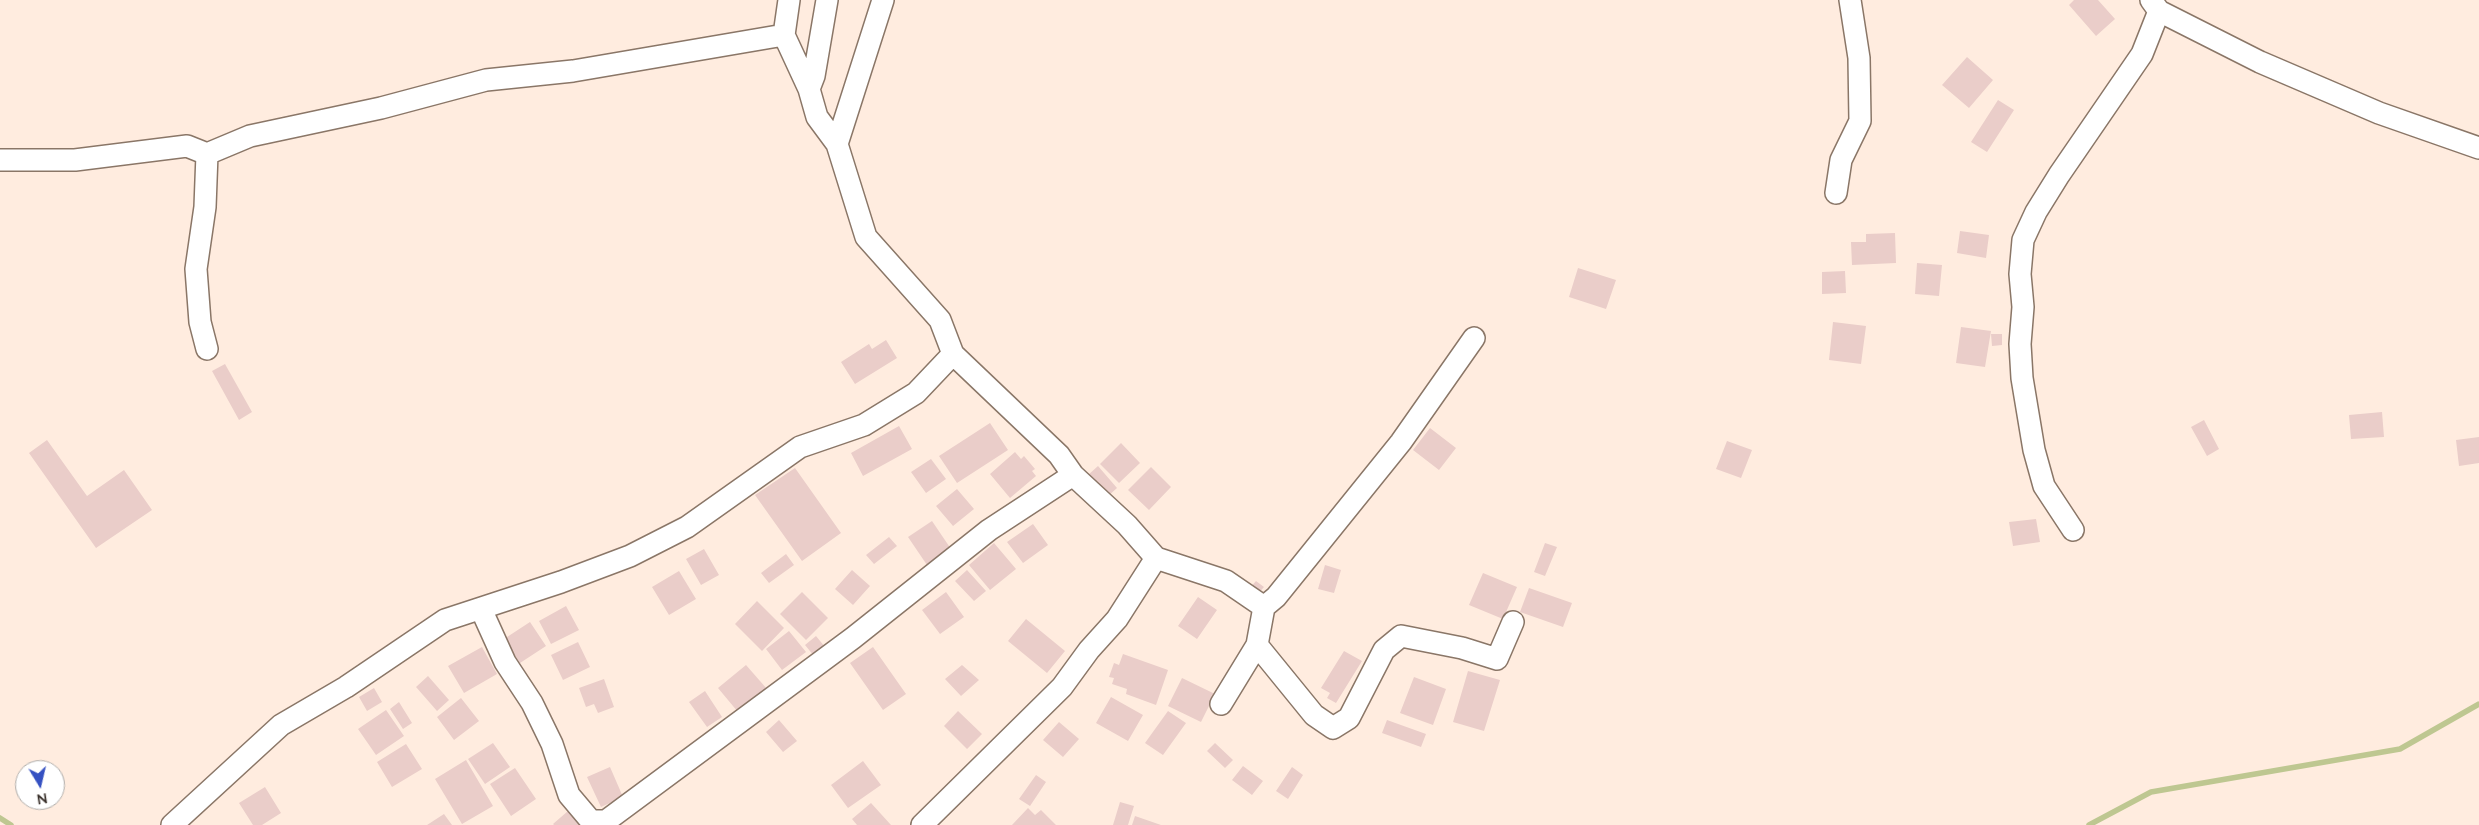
<!DOCTYPE html>
<html>
<head>
<meta charset="utf-8">
<style>
	body { margin:0 }
	#map { position:relative; width:2479px; height:825px; overflow:hidden; background:#ffecdf; font-family:Mulish,sans-serif }
	canvas { display:block }
	.north { position:absolute; left:15px; top:760px; width:50px; height:50px; box-sizing:border-box; background:#fff; border:1px solid #afaca9; border-radius:50%; rotate:171deg; font-size:14px; font-weight:700; line-height:20px; text-align:center; color:#382f29 }
	.north::after { content:''; display:block; margin:auto; width:18px; height:22px; background:#3551c2; clip-path:polygon(50% 0,100% 100%,50% 72%,0 100%) }
</style>
</head>
<body>
<div id="map">
<canvas width="2479" height="825"></canvas>
<div class="north">N</div>
</div>
<script>
const ctx = document.querySelector('canvas').getContext('2d');
ctx.lineJoin = 'round';
function stroke(path, color, width, dash) { ctx.strokeStyle = color; ctx.lineWidth = width; ctx.lineCap = dash ? 'butt' : 'round'; ctx.setLineDash(dash || []); ctx.stroke(path); }
function fillPath(path, color) { ctx.fillStyle = color; ctx.fill(path, 'evenodd'); }
stroke(new Path2D(`
	M0 818 11 825
	M2089 825 2151 792 2400 749 2479 704`), '#bec791', 5.5);
fillPath(new Path2D(`
	M2074 0H2098L2115 19 2096 36 2069 5Z
	M1967 57 1993 80 1969 108 1942 85Z
	M1998 100 2014 110 1987 152 1971 142Z
	M1960 231 1989 235 1986 258 1957 253Z
	M1895 233 1896 263 1852 265 1851 242H1866V234Z
	M1917 263 1942 265 1939 296 1915 294Z
	M1578 268 1616 280 1606 309 1569 297Z
	M1845 271 1846 293 1822 294V272Z
	M1833 322 1866 326 1861 364 1829 360Z
	M1961 327 1991 331 1985 367 1956 363Z
	M1991 334H2002V345L1992 346Z
	M886 340 897 358 855 384 841 362 869 344 872 349Z
	M225 364 252 412 239 420 212 371Z
	M2382 412 2384 437 2351 439 2349 415Z
	M2204 420 2219 449 2207 456 2191 427Z
	M990 423 1008 450 957 483 939 456Z
	M899 426 912 449 863 476 851 453Z
	M1430 428 1456 448 1439 470 1413 450Z
	M2479 437V463L2459 466 2456 440Z
	M47 440 87 496 124 470 152 510 96 548 29 453Z
	M1727 441 1752 450 1741 478 1716 469Z
	M1121 443 1140 463 1119 483 1100 464Z
	M1015 452 1021 459 1024 456 1035 469 1032 471 1036 476 1010 498 990 474Z
	M931 459 946 479 926 493 911 472Z
	M1098 466 1117 488 1107 497 1088 475Z
	M1151 467 1171 487 1149 510 1128 490Z
	M795 468 841 533 802 561 755 495Z
	M957 489 974 509 953 526 936 506Z
	M2036 519 2040 542 2013 546 2009 522Z
	M932 521 951 549 927 565 908 537Z
	M1033 524 1048 545 1023 563 1007 542Z
	M889 537 897 546 874 564 866 555Z
	M994 543 1016 569 990 590 969 565Z
	M1545 543 1557 547 1545 576 1534 572Z
	M704 549 719 575 701 585 686 559Z
	M786 554 794 565 769 583 761 573Z
	M1325 565 1341 570 1334 593 1318 589Z
	M852 570 870 586 853 605 835 589Z
	M967 570 986 591 974 601 955 581Z
	M679 571 696 599 669 615 652 587Z
	M1483 573 1517 587 1503 619 1469 605Z
	M1256 581 1264 587 1257 595 1249 589Z
	M1529 588 1572 603 1563 627 1520 612Z
	M802 592 828 618 806 640 780 614Z
	M946 592 964 617 940 634 922 610Z
	M1198 597 1217 610 1197 639 1178 626Z
	M757 601 784 628 762 651 735 624Z
	M566 606 579 630 551 644 539 621Z
	M1026 619 1065 651 1047 673 1008 641Z
	M530 622 546 646 520 663 504 639Z
	M789 631 806 652 782 670 766 649Z
	M816 636 825 647 814 656 805 645Z
	M578 642 590 667 563 680 551 655Z
	M482 647 497 674 464 693 448 666Z
	M873 647 906 694 883 710 850 663Z
	M1344 651 1362 661 1336 703 1327 698 1330 693 1321 688Z
	M1123 654 1168 670 1156 705 1126 694 1127 689 1112 684 1114 678 1109 677 1114 663 1119 665Z
	M746 665 767 689 738 712 718 688Z
	M962 665 979 680 961 696 945 679Z
	M1468 671 1500 680 1484 731 1453 722Z
	M428 676 449 700 437 711 416 687Z
	M1414 677 1446 689 1433 725 1400 713Z
	M1182 678 1215 694 1201 722 1168 706Z
	M604 679 614 707 598 713 594 704 586 707 579 688Z
	M374 688 382 702 367 711 359 697Z
	M705 691 722 717 707 727 689 702Z
	M1111 697 1143 715 1128 741 1096 723Z
	M461 698 479 721 454 740 437 717Z
	M399 702 412 723 403 729 390 709Z
	M386 710 404 736 376 755 358 729Z
	M958 711 982 734 967 749 944 726Z
	M1168 711 1186 723 1163 755 1145 743Z
	M779 720 797 741 783 752 766 732Z
	M1387 720 1426 734 1421 747 1382 733Z
	M1059 722 1079 739 1063 757 1043 740Z
	M493 743 510 767 485 784 468 759Z
	M1215 743 1233 760 1225 768 1207 751Z
	M406 744 422 769 392 787 377 762Z
	M466 760 493 806 462 824 435 779Z
	M863 761 881 785 848 808 831 785Z
	M1243 766 1263 781 1252 795 1232 780Z
	M610 767 623 797 601 807 587 777Z
	M1292 767 1303 775 1288 799 1276 791Z
	M515 768 536 799 511 816 490 784Z
	M1036 775 1046 782 1030 806 1019 799Z
	M265 787 281 813 262 825H253L239 803Z
	M1120 802 1134 806 1128 825H1113Z
	M871 803 891 825H857L852 819Z
	M1028 808 1035 815 1041 810 1056 825H1012Z
	M568 811 580 825H554L553 824Z
	M444 814 452 825H427Z
	M1135 816 1161 825H1132Z`), '#eacdc9');
const minor = new Path2D(`
	M789 0 784 35 809 89 817 117 837 144
	M2151 0 2159 11 2260 62 2379 113 2479 148
	M809 89 814 76 827 0
	M0 160H75L187 146 207 154
	M1836 193 1841 160 1860 121 1859 58 1850 0
	M207 349 200 322 196 269 205 207 207 154 250 136 381 108 486 80 573 71 784 35
	M1073 475 1127 525 1156 558 1226 581 1264 607 1257 645 1221 704
	M2073 530 2044 486 2034 450 2022 378 2020 344 2023 307 2020 274 2023 240 2036 212 2059 175 2142 54 2159 11
	M1264 607 1276 597 1401 442 1474 338
	M481 609 505 662 532 703 552 744 569 795 591 821H606L853 638 989 530 1073 475 1059 455 953 354
	M1257 645 1314 715 1333 728 1349 718 1384 650 1401 636 1462 648 1497 659 1513 622
	M172 825 281 725 346 687 445 620 561 582 630 556 687 527 800 447 864 425 916 393 953 354 940 320 866 237 837 144 883 0
	M922 825 1062 687 1089 650 1117 619 1156 558`);
stroke(minor, '#8a7667', 24);
stroke(minor, '#fff', 21);
</script>
</body>
</html>
